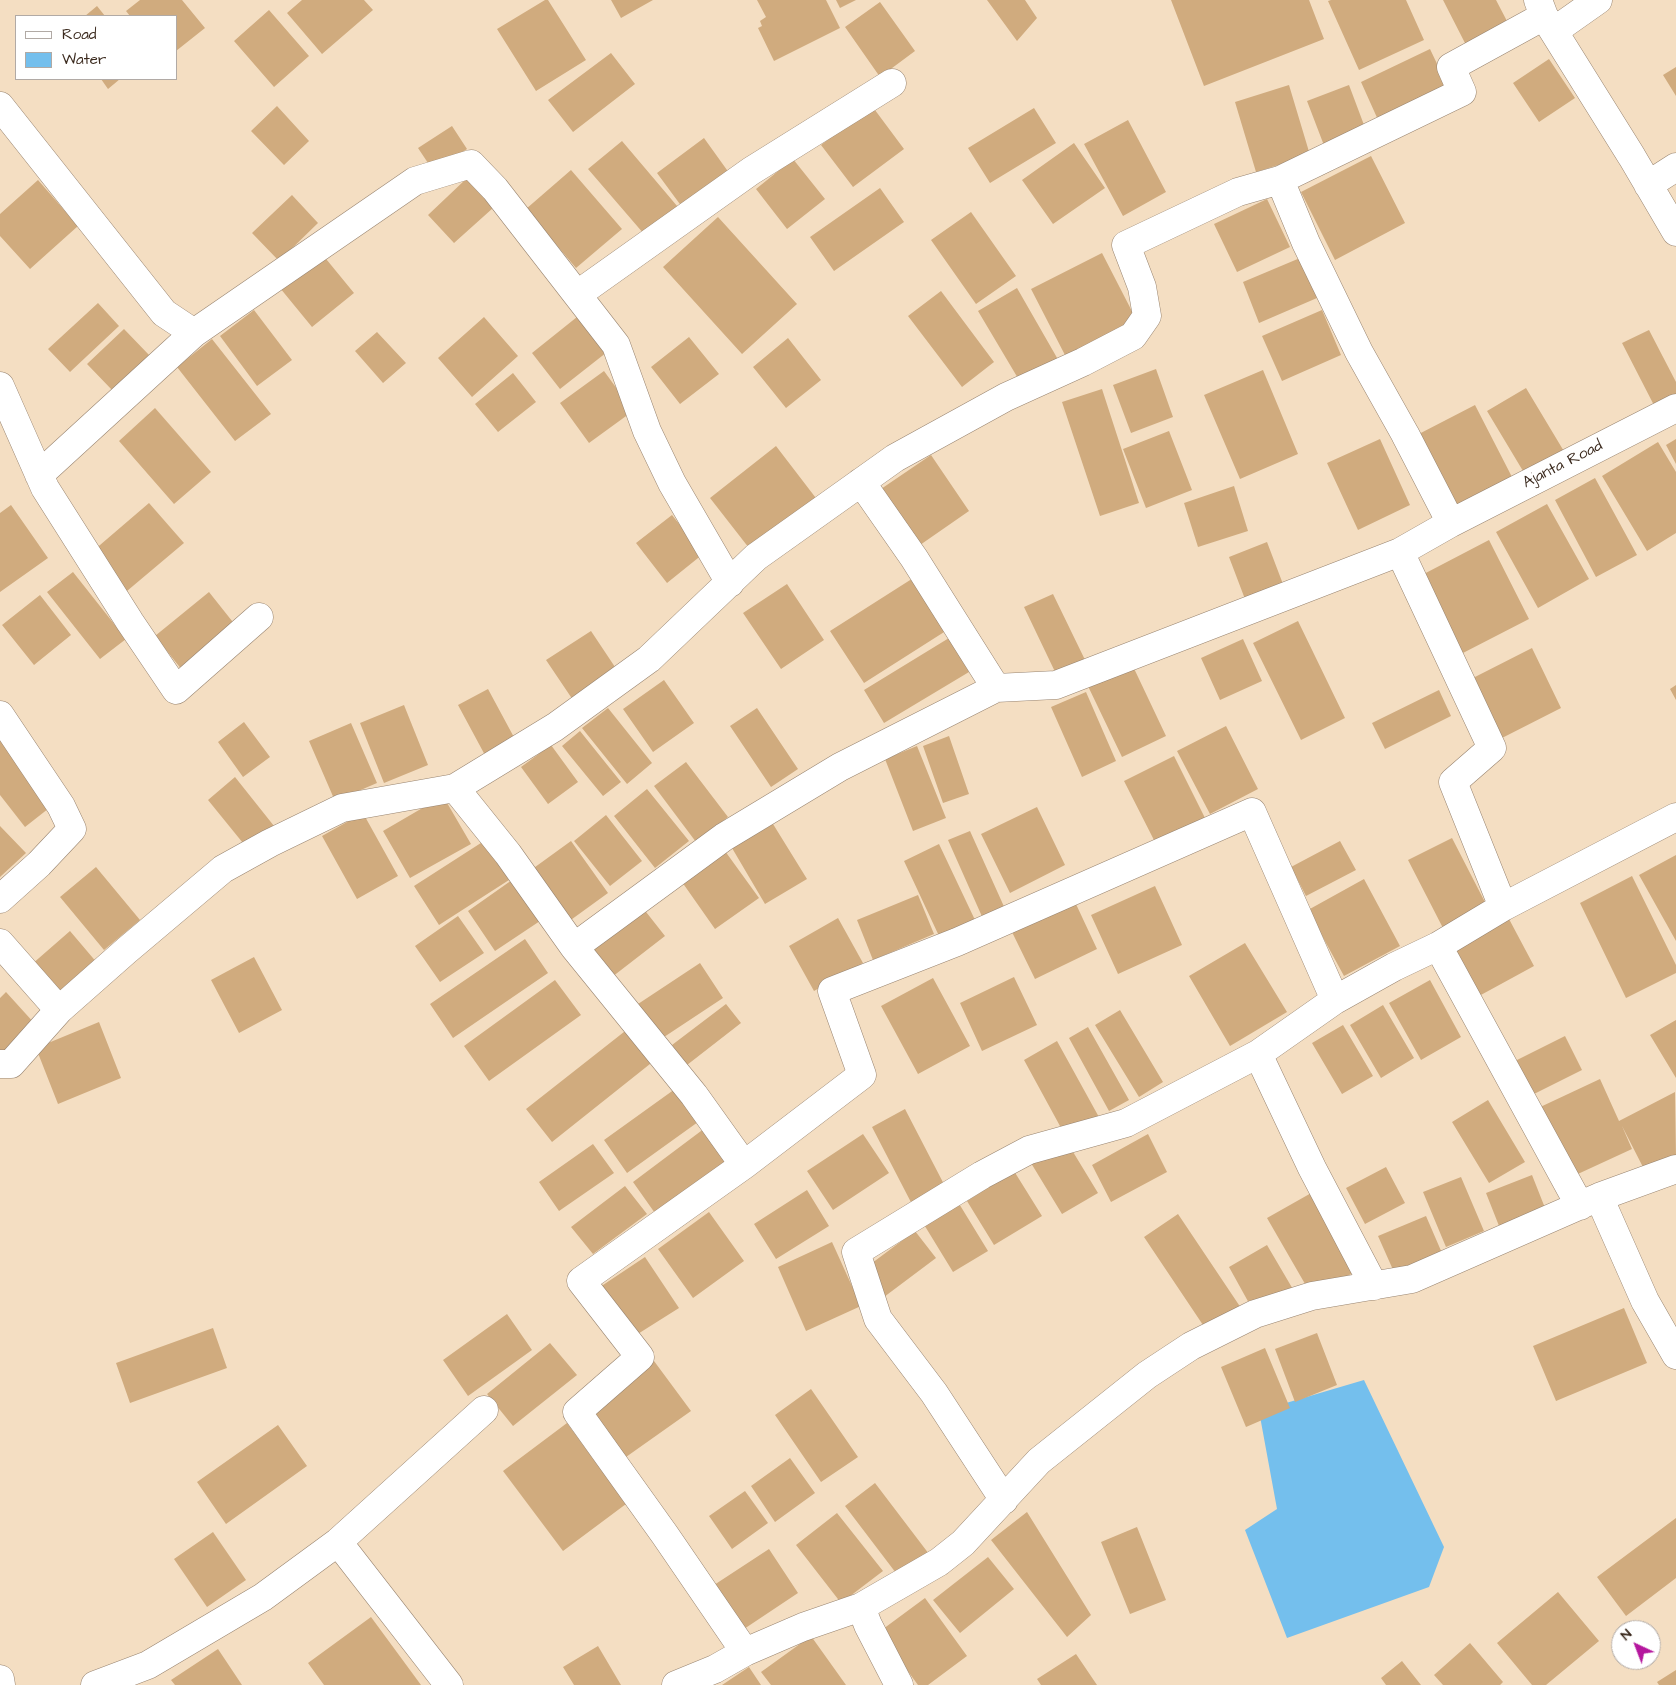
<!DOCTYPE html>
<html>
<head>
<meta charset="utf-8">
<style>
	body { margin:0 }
	#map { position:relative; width:1676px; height:1685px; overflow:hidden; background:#f4dec2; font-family:"Architects Daughter",sans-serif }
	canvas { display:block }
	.legend { position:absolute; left:15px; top:15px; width:162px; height:65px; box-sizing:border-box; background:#fff; border:1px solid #b1aaa5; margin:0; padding:6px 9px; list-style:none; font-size:15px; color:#3b2a1e }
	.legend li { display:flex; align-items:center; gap:10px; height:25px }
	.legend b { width:25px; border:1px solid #b1aaa5 }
	.north { position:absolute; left:1611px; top:1620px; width:50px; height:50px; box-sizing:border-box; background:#fff; border:1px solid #b1aaa5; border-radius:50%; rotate:317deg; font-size:14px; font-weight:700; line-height:20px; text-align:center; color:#3b2a1e }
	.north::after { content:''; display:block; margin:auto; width:18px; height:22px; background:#b5179e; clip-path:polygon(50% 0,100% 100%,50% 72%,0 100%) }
</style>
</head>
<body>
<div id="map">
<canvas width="1676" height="1685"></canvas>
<ul class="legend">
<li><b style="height:6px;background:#fff"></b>Road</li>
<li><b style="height:14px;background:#74bfed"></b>Water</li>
</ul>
<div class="north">N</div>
</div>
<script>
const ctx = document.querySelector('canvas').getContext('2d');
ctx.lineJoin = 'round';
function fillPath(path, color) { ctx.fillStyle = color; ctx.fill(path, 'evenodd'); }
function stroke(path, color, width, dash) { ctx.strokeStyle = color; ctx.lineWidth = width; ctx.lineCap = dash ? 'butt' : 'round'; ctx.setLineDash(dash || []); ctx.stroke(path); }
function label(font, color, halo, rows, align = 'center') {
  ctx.font = font + ' "Architects Daughter",sans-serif'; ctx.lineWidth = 4; ctx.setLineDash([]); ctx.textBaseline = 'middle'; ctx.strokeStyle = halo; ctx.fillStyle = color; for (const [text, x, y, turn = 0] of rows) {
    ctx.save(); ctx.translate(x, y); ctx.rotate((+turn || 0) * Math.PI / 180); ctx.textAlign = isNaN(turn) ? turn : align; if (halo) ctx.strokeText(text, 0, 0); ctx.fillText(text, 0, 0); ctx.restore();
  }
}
fillPath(new Path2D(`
	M1364 1380 1444 1547 1429 1587 1287 1638 1245 1530 1277 1509 1259 1411Z`), '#74bfed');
fillPath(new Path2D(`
	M140 0H182L205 28 176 51V16H130L126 11Z
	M302 0H364L373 10 322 54 287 13Z
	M545 0H548L586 60 536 91 497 29Z
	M611 0H653L621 18Z
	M757 0H826L840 28 774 61 758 28 762 26 760 21 766 17Z
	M836 0H856L840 8Z
	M987 0H1025L1037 18 1017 41Z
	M1171 0H1309L1324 39 1204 86Z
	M1331 0H1406L1424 40 1359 70 1328 1Z
	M1443 0H1496L1508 23 1466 45Z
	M880 2 915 51 880 77 845 27Z
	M97 6 105 16H85Z
	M269 10 309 56 274 87 234 41Z
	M1430 49 1449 89 1379 122 1361 82Z
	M611 53 635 84 573 132 548 100Z
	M1549 59 1575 98 1539 122 1513 83Z
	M1676 67V96L1663 75Z
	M101 79H120L108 89Z
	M1289 85 1310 155 1256 172 1235 102Z
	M1349 85 1367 133 1325 148 1307 101Z
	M277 106 309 141 284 165 251 131Z
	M872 106 904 149 853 187 821 145Z
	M1034 108 1056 143 990 183 968 148Z
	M1128 120 1166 192 1123 216 1084 144Z
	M452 126 467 149 434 172 418 148Z
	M704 138 732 177 685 211 657 173Z
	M622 141 683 213 650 241 588 169Z
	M1074 143 1105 188 1053 224 1022 180Z
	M1371 156 1405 223 1335 260 1301 192Z
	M793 159 825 199 787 229 756 189Z
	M571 170 622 229 576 268 526 209Z
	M466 179 493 208 454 243 428 215Z
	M38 180 78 226 30 269 0 236V214Z
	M880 188 904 222 834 271 810 237Z
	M292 195 318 223 279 261 252 233Z
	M1267 199 1290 247 1237 272 1214 224Z
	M971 212 1016 276 976 304 931 240Z
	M718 217 797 304 742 354 663 267Z
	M1102 253 1137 321 1066 357 1031 289Z
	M322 254 354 293 312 327 280 288Z
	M1300 258 1317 298 1259 323 1243 282Z
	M1017 288 1060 363 1022 385 978 311Z
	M941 291 994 362 962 387 908 316Z
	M98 303 119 326 70 372 48 349Z
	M587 309 616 345 560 389 532 353Z
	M254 310 292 360 257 386 220 336Z
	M1322 310 1341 355 1282 381 1262 336Z
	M484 317 518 356 472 397 438 358Z
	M124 329 150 356 113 391 87 364Z
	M1649 330 1676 382V406L1659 415 1622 343Z
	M377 332 406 363 383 383 355 351Z
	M689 337 719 374 680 404 651 367Z
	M788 338 821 380 786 408 753 367Z
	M212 339 271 414 235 441 177 367Z
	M1156 369 1173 417 1131 433 1113 385Z
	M1263 370 1298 454 1240 479 1204 395Z
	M604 371 633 411 589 443 560 403Z
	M513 373 536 402 498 432 475 404Z
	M1526 388 1568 458 1529 481 1487 411Z
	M1102 389 1139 503 1100 516 1062 402Z
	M1475 405 1512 477 1452 508 1415 436Z
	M155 408 211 472 174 504 119 441Z
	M1169 431 1192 490 1146 508 1123 449Z
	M1380 439 1410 505 1358 530 1327 463Z
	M1676 439V464L1666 445Z
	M1658 442 1676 472V533L1647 551 1602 476Z
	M776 446 822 506 756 557 710 498Z
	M931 455 969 511 920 545 881 489Z
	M1595 478 1637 555 1596 577 1555 500Z
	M1234 486 1248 531 1198 547 1184 503Z
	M149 503 184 543 127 591 93 551Z
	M1547 504 1589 579 1538 608 1496 532Z
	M11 505 48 558 0 592V513Z
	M672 515 703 554 667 583 636 543Z
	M1489 540 1529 619 1461 654 1420 576Z
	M1267 542 1286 592 1248 607 1229 557Z
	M73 572 126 639 100 659 47 592Z
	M918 575 952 627 864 683 830 631Z
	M787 584 824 640 781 669 743 613Z
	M209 592 236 626 182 670 155 636Z
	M1053 594 1087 664 1058 678 1024 607Z
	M40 595 71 635 34 665 2 625Z
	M1298 621 1345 718 1301 740 1253 643Z
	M591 631 621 676 577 706 546 660Z
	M949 638 969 672 884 723 864 690Z
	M1243 639 1262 681 1220 700 1201 658Z
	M1532 648 1561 708 1502 738 1473 678Z
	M1130 660 1166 736 1122 757 1086 682Z
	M664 680 694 723 653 752 623 709Z
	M1676 685V700L1670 689Z
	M488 689 516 741 486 757 458 705Z
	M1439 690 1451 716 1385 749 1372 723Z
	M1086 692 1116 761 1082 777 1051 707Z
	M404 705 428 765 384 783 360 723Z
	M608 708 652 763 627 784 582 728Z
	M757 708 798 769 771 787 730 726Z
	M244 722 270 757 243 777 218 742Z
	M351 723 377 783 335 801 309 741Z
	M1226 726 1258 789 1210 814 1177 751Z
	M580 731 621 782 603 796 562 746Z
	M949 736 969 794 943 803 923 746Z
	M0 737 53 805 25 827 0 795Z
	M551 745 578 782 548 804 521 767Z
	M917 746 946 818 913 831 885 759Z
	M1174 756 1207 822 1157 846 1124 781Z
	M686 762 728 817 696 842 654 786Z
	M235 777 274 826 247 848 208 800Z
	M647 789 689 841 655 868 614 816Z
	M443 796 471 844 410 878 383 831Z
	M1037 807 1065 865 1010 893 981 834Z
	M363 813 398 876 357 899 322 836Z
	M606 815 642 861 610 886 574 841Z
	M773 824 807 879 765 904 732 848Z
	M0 826 26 853 0 877Z
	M970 831 1006 911 984 921 948 840Z
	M1452 838 1488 908 1444 930 1408 860Z
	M484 841 509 880 439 925 414 886Z
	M571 841 608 893 568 922 531 870Z
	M1340 841 1356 870 1306 896 1291 867Z
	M939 844 975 920 939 936 904 861Z
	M725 851 759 898 715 929 682 882Z
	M1676 855V941L1639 875Z
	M96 867 140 920 104 950 60 897Z
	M1632 876 1676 965V973L1626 998 1580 903Z
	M1364 879 1400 946 1344 976 1308 910Z
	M512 880 540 921 495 951 468 911Z
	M1155 886 1182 945 1118 974 1091 915Z
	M918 895 934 934 873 960 857 920Z
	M1075 902 1097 949 1035 979 1012 932Z
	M639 903 665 936 612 977 587 944Z
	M458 916 484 953 440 982 415 946Z
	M838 918 863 963 814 991 789 946Z
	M1509 919 1534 966 1479 996 1453 949Z
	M70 931 98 964 59 998 31 965Z
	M525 939 548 973 453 1038 430 1004Z
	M1245 943 1287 1012 1230 1046 1189 976Z
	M254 957 282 1010 239 1033 211 980Z
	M700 963 723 998 661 1039 638 1004Z
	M1014 977 1037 1025 982 1051 960 1003Z
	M933 978 970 1046 918 1074 881 1006Z
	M555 980 581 1015 489 1081 464 1046Z
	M1430 980 1461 1037 1421 1060 1389 1003Z
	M6 992 35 1024 0 1054V998Z
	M726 1004 741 1023 687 1065 672 1045Z
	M1383 1005 1414 1058 1381 1078 1350 1025Z
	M1120 1010 1163 1082 1139 1097 1095 1025Z
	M1676 1020V1078L1650 1035Z
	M99 1022 121 1078 58 1104 36 1048Z
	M1343 1025 1373 1076 1342 1094 1312 1043Z
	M1088 1027 1129 1100 1109 1111 1069 1038Z
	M629 1028 655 1060 552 1142 526 1109Z
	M1565 1036 1582 1070 1528 1097 1511 1063Z
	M1057 1041 1100 1119 1066 1137 1024 1060Z
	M1600 1079 1619 1121 1675 1092 1676 1158 1646 1173 1622 1126 1632 1149 1567 1179 1536 1109Z
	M675 1089 698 1122 627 1173 604 1140Z
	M1488 1100 1525 1162 1489 1183 1452 1122Z
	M905 1109 948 1192 915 1210 872 1127Z
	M705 1128 730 1162 657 1216 633 1182Z
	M863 1134 889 1173 833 1210 807 1171Z
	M1148 1134 1167 1172 1111 1202 1092 1165Z
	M1067 1142 1098 1193 1062 1214 1031 1163Z
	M593 1144 614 1173 559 1211 539 1182Z
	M1386 1167 1405 1203 1365 1224 1346 1188Z
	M1014 1171 1042 1216 994 1245 967 1201Z
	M1532 1175 1549 1218 1503 1236 1486 1193Z
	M1461 1177 1484 1231 1446 1247 1423 1192Z
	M625 1186 647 1214 593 1254 571 1227Z
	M807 1190 829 1226 776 1259 754 1224Z
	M1313 1192 1358 1270 1312 1296 1267 1218Z
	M958 1202 988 1251 953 1272 923 1223Z
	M709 1212 744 1261 693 1298 658 1249Z
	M1178 1214 1241 1308 1207 1331 1144 1237Z
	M1426 1216 1445 1260 1398 1281 1378 1236Z
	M915 1231 936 1258 884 1297 864 1269Z
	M832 1242 861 1306 806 1331 778 1267Z
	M1267 1245 1294 1291 1255 1314 1229 1267Z
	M645 1257 679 1308 633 1337 600 1287Z
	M1624 1308 1647 1363 1556 1401 1533 1346Z
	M507 1314 532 1350 468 1396 443 1360Z
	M213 1328 227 1368 130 1403 116 1363Z
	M1317 1333 1337 1385 1295 1402 1275 1349Z
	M550 1343 577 1375 513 1426 487 1394Z
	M1265 1348 1290 1408 1246 1427 1221 1367Z
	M654 1361 691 1411 626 1457 591 1408Z
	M811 1389 858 1457 821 1482 775 1415Z
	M567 1423 626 1504 563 1551 503 1471Z
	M278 1425 307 1466 226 1524 197 1482Z
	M790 1458 815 1493 775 1522 751 1486Z
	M875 1483 929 1554 899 1577 845 1506Z
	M745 1491 768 1523 732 1549 709 1516Z
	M1027 1512 1091 1615 1067 1637 991 1540Z
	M837 1513 883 1571 841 1603 796 1545Z
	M1676 1518V1578L1626 1616 1597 1577Z
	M1137 1527 1166 1600 1130 1614 1101 1542Z
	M213 1532 246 1580 207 1607 174 1559Z
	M769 1549 798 1593 741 1631 711 1587Z
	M988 1557 1014 1589 960 1633 933 1600Z
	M1558 1592 1599 1641 1546 1685H1532L1497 1643Z
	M925 1598 967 1656 928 1685H918L879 1632Z
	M371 1617 421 1685H324L308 1663Z
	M811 1636 846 1685H771L761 1672Z
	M1470 1643 1503 1682 1500 1685H1443L1434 1675Z
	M598 1646 621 1685H574L563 1667Z
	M218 1649 242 1685H175L171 1680Z
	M1076 1654 1097 1685H1041L1037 1679Z
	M1402 1661 1421 1685H1386L1381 1678Z
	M749 1667 761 1685H722Z
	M1676 1670V1685H1659L1657 1682Z`), '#d0ab7e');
const minor = new Path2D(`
	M1538 0 1544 16 1632 157 1676 232
	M1554 31 1598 0
	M0 106 164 313 194 333 415 181 471 164 495 189 616 345 647 431 672 483 730 583
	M1280 180 1462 92 1451 67 1544 16
	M1648 185 1676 167
	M578 294 751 171 892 83
	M0 386 45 488 130 622 176 690 259 617
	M39 475 194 333
	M996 688 1056 685 1400 552
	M0 715 61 806 72 829 39 864 0 899
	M455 788 508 854 574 947 694 1095 744 1165
	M1503 907 1453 782 1492 748 1400 552 1451 523 1676 408
	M0 943 59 1010 127 950 223 869 270 843 342 808 455 788 555 727 649 659 756 557 895 458 1006 397 1083 362 1133 336 1147 316 1142 287 1126 245 1238 192 1280 180 1306 243 1359 352 1405 434 1451 523
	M1438 946 1580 1206
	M574 947 724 837 840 767 996 688 914 558 861 482
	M1258 1054 1312 1168 1374 1286
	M0 1064H11L59 1010
	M1599 1197 1645 1301 1676 1355
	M1004 1500 934 1393 878 1319 856 1252 982 1175 1029 1150 1126 1123 1258 1054 1335 1000 1394 967 1438 946 1503 907 1676 817
	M338 1542 449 1685
	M861 1607 868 1625 899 1685
	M745 1652 665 1535 577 1412 640 1357 581 1281 744 1165 862 1075 832 991 957 942 1252 812 1335 1000
	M0 1679 1 1685
	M95 1685 148 1665 263 1597 338 1542 484 1410
	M676 1685 715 1669 745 1652 803 1627 861 1607 939 1562 963 1543 1039 1461 1147 1375 1191 1346 1255 1314 1312 1296 1412 1279 1599 1197 1676 1169`);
stroke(minor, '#988470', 29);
stroke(minor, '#fff', 28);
label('16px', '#3b2a1e', '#fff', [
	["Ajanta Road",1563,465,-27]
]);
</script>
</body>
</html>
